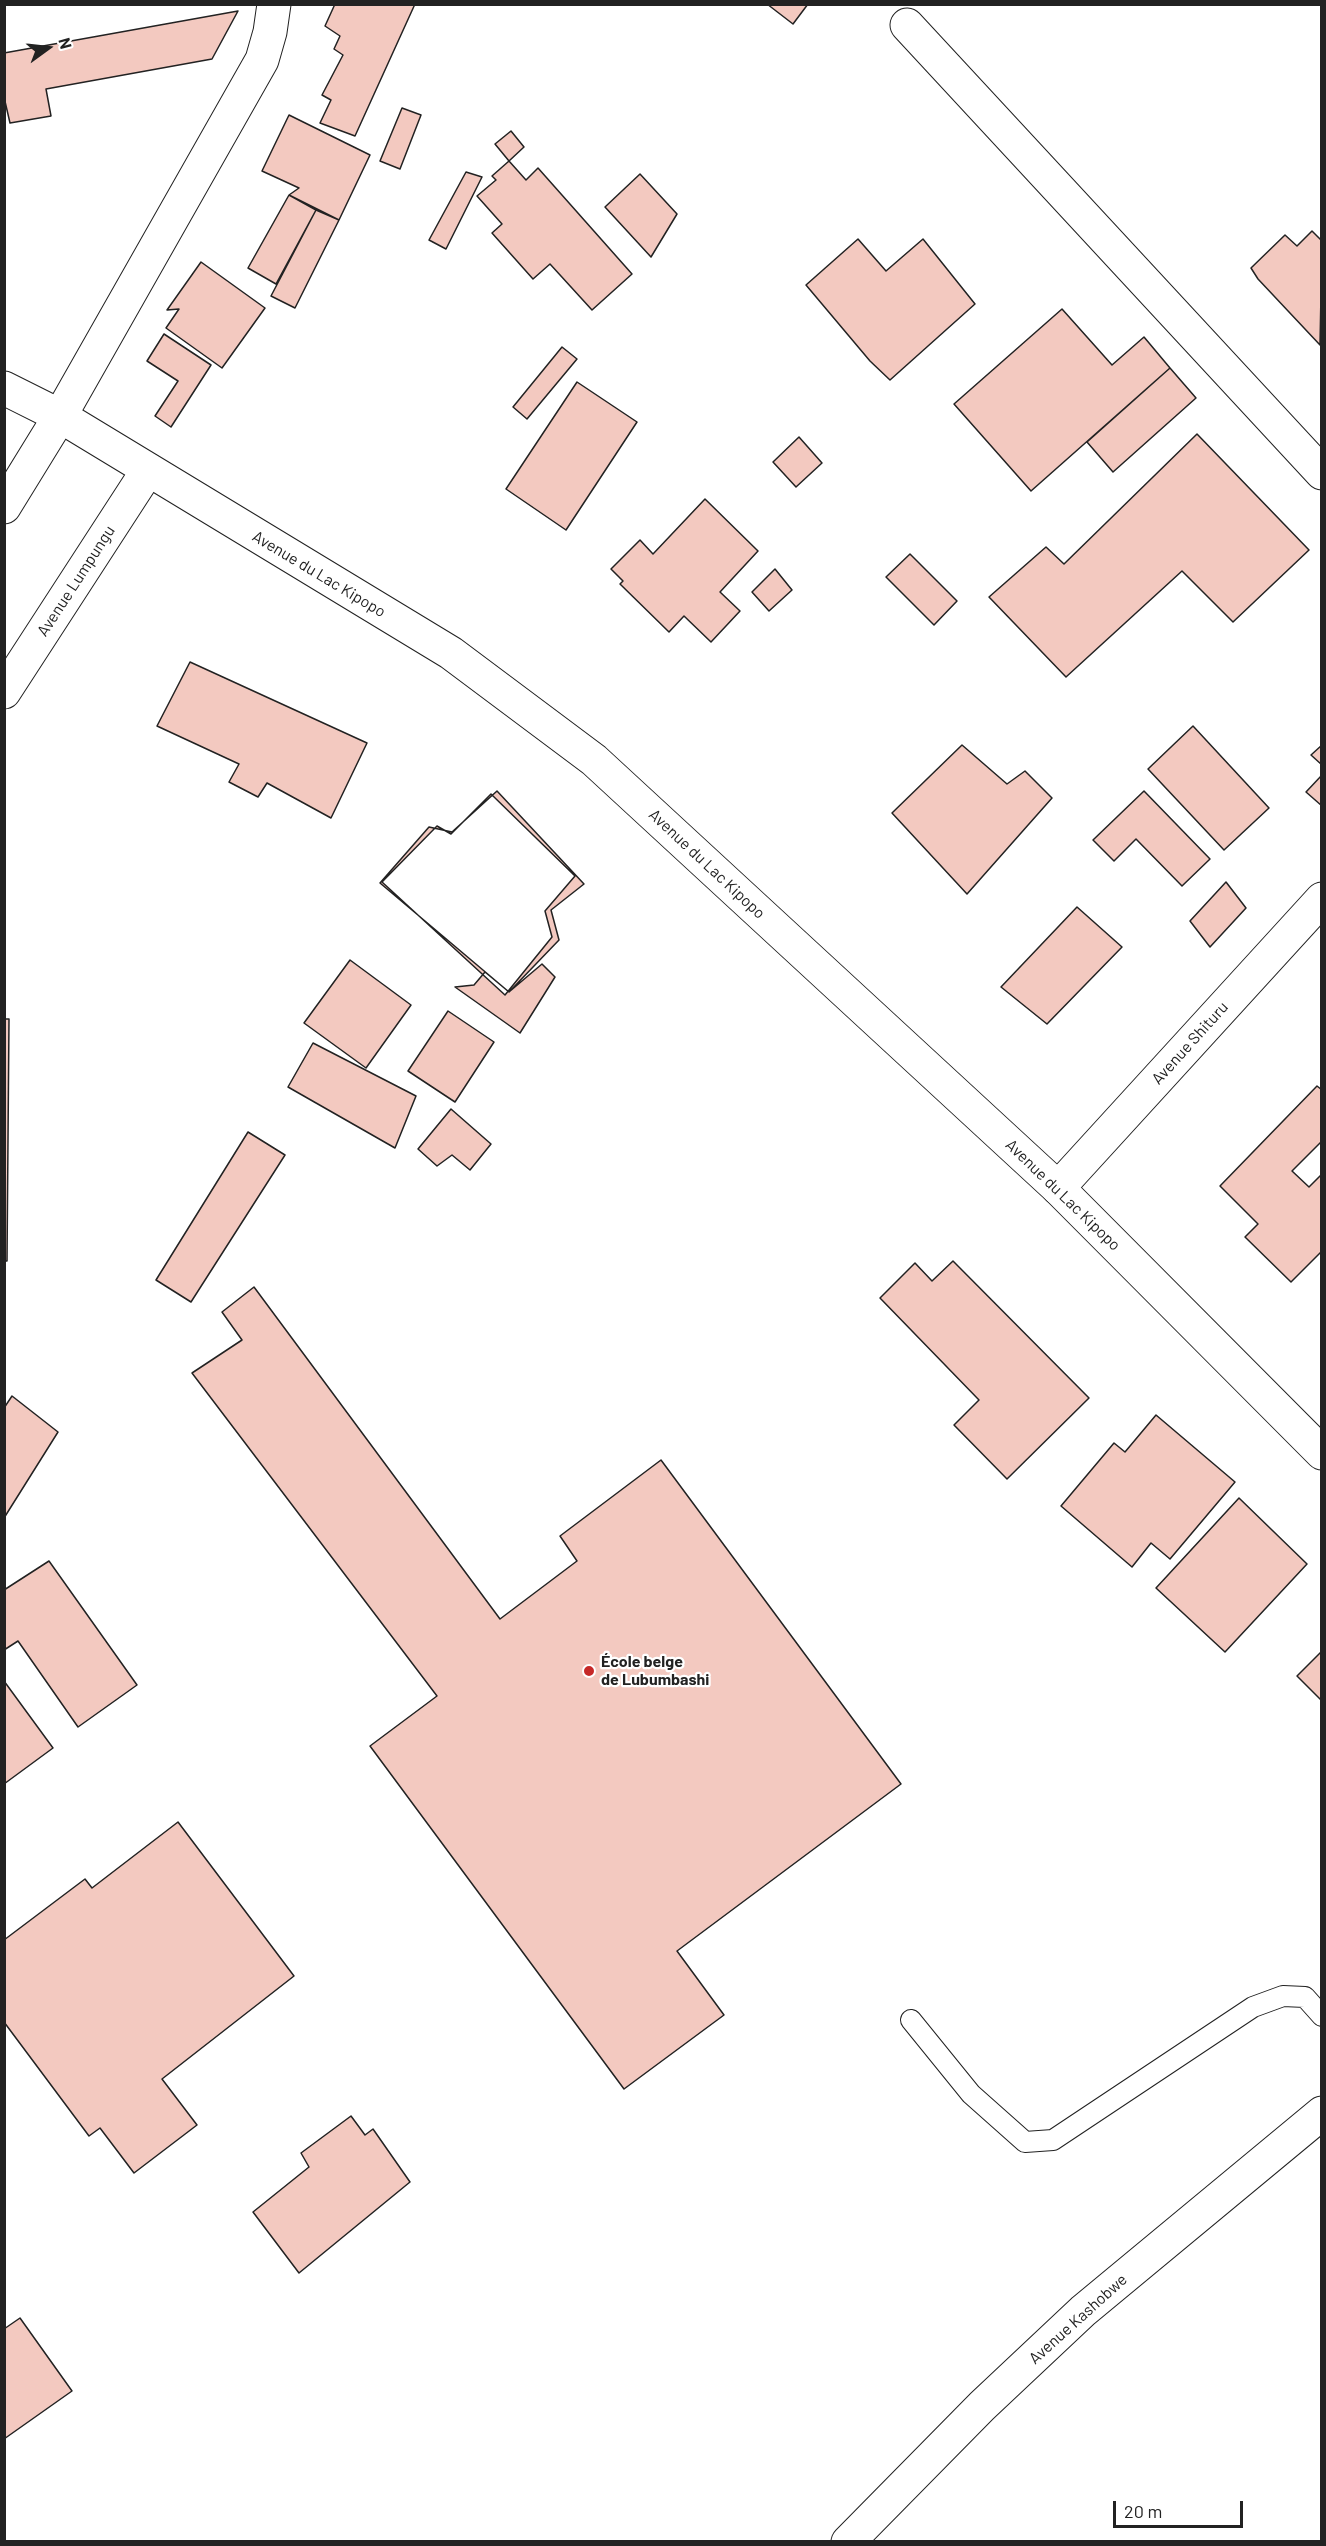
<!DOCTYPE html>
<html>
<head>
<meta charset="utf-8">
<style>
	body { margin:0 }
	#map { position:relative; width:1326px; height:2546px; overflow:hidden; background:#fff; font-family:Barlow,sans-serif }
	canvas { display:block }
	.frame { position:absolute; inset:0; border:6px solid #222; pointer-events:none }
	.north { position:absolute; left:18px; top:18px; width:60px; height:60px; -webkit-text-stroke:4px #fff; paint-order:stroke; rotate:75deg; font-size:16px; font-weight:700; line-height:24px; text-align:center; color:#222 }
	.north::after { content:''; display:block; margin:auto; width:21px; height:27px; background:#222; clip-path:polygon(50% 0,100% 100%,50% 72%,0 100%) }
	.scale { position:absolute; left:1113px; top:2501px; width:130px; height:27px; box-sizing:border-box; border:3px solid #222; border-top:0; padding-left:8px; font-size:18px; line-height:21px; white-space:nowrap; color:#222; -webkit-text-stroke:4px #fff; paint-order:stroke }
</style>
</head>
<body>
<div id="map">
<canvas width="1326" height="2546"></canvas>
<div class="frame"></div>
<div class="north">N</div>
<div class="scale">20 m</div>
</div>
<script>
const ctx = document.querySelector('canvas').getContext('2d');
ctx.lineJoin = 'round';
function fillPath(path, color) { ctx.fillStyle = color; ctx.fill(path, 'evenodd'); }
function stroke(path, color, width, dash) { ctx.strokeStyle = color; ctx.lineWidth = width; ctx.lineCap = dash ? 'butt' : 'round'; ctx.setLineDash(dash || []); ctx.stroke(path); }
function label(font, color, halo, rows, align = 'center') {
  ctx.font = font + ' Barlow,sans-serif'; ctx.lineWidth = 4.5; ctx.setLineDash([]); ctx.textBaseline = 'middle'; ctx.strokeStyle = halo; ctx.fillStyle = color; for (const [text, x, y, turn = 0] of rows) {
    ctx.save(); ctx.translate(x, y); ctx.rotate((+turn || 0) * Math.PI / 180); ctx.textAlign = isNaN(turn) ? turn : align; if (halo) ctx.strokeText(text, 0, 0); ctx.fillText(text, 0, 0); ctx.restore();
  }
}
const building = new Path2D(`
	M335 4H415L355 136 320 123 331 100 322 95 343 55 334 49 340 36 325 26Z
	M767 4H808L793 24Z
	M238 11 212 59 46 89 51 116 10 123 4 97V53Z
	M402 108 421 115 400 169 380 161Z
	M289 115 370 155 339 220 289 195 299 188 262 171Z
	M511 131 524 147 509 161 495 144Z
	M509 161 526 180 538 168 632 274 592 310 550 264 533 279 492 233 502 224 477 196 496 180 492 176Z
	M466 172 482 177 446 249 429 240Z
	M640 174 677 214 651 257 605 207Z
	M289 195 316 210 276 284 248 268Z
	M316 210 339 220 295 308 271 296Z
	M1312 231 1322 241 1320 345 1258 279 1251 268 1285 235 1297 246Z
	M858 239 886 271 923 239 975 304 890 380 870 361 806 285Z
	M201 262 265 308 222 368 166 328 179 309 167 310Z
	M1062 309 1112 365 1144 337 1170 368 1031 491 954 404Z
	M164 334 211 365 171 427 155 416 178 381 147 361Z
	M562 347 577 359 527 419 513 407Z
	M1170 368 1196 398 1113 472 1087 442Z
	M577 382 637 422 566 530 506 489Z
	M1197 434 1309 550 1233 622 1182 571 1066 677 989 597 1046 547 1064 564Z
	M799 437 822 463 796 487 773 462Z
	M705 499 758 551 720 592 740 611 711 642 684 616 669 632 620 584 623 581 611 569 640 540 653 554Z
	M910 554 957 601 934 625 886 577Z
	M775 569 792 590 769 611 752 592Z
	M190 662 367 743 331 818 267 783 258 797 229 782 239 764 157 726Z
	M1193 726 1269 808 1224 850 1148 769Z
	M962 745 1007 784 1025 771 1052 798 967 894 892 813Z
	M1322 745V765L1311 755Z
	M1322 775V806L1306 792Z
	M497 791 584 884 551 910 559 940 509 992 380 883 429 827 452 832Z
	M1144 791 1210 859 1182 886 1136 839 1114 861 1093 840Z
	M491 794 575 876 545 911 552 937 505 995 382 882 437 826 451 834Z
	M1226 882 1246 908 1210 947 1190 921Z
	M1077 907 1122 947 1047 1024 1001 987Z
	M350 960 411 1005 366 1068 304 1023Z
	M542 964 555 977 520 1033 455 987 474 985 485 972 509 992Z
	M448 1011 494 1042 455 1102 408 1071Z
	M4 1019H9L7 1261H4Z
	M313 1043 416 1096 395 1148 288 1087Z
	M1317 1086 1322 1090V1141L1292 1171 1309 1187 1322 1174V1251L1291 1282 1245 1237 1258 1224 1220 1186Z
	M451 1109 491 1144 470 1170 452 1155 437 1166 418 1149Z
	M248 1132 285 1155 191 1302 156 1280Z
	M953 1261 1089 1398 1007 1479 954 1425 979 1400 880 1298 915 1263 932 1281Z
	M254 1287 500 1619 577 1561 560 1536 661 1460 901 1784 677 1951 724 2015 624 2089 370 1746 437 1696 192 1373 242 1340 222 1312Z
	M12 1396 58 1432 4 1518V1408Z
	M1156 1415 1235 1482 1170 1559 1151 1543 1132 1567 1061 1506 1114 1443 1125 1452Z
	M1239 1498 1307 1564 1225 1652 1156 1588Z
	M49 1561 137 1685 78 1727 18 1641 4 1650V1590Z
	M1322 1651V1701L1297 1676Z
	M4 1681 53 1748 4 1784Z
	M178 1822 294 1976 162 2079 197 2125 134 2173 100 2128 89 2136 4 2022V1940L85 1879 92 1888Z
	M351 2116 365 2135 373 2129 410 2182 299 2273 253 2212 309 2167 301 2153Z
	M20 2318 72 2391 4 2439V2329Z`);
fillPath(building, '#f3c9c0');
stroke(building, '#222', 1.5);
const service = new Path2D(`
	M911 2020 971 2094 1025 2142 1053 2140 1253 2007 1283 1996 1305 1997 1322 2016`);
const minor = new Path2D(`
	M907 25 1322 473
	M4 507 60 416 262 60 270 32 274 4
	M4 692 148 470
	M1058 1188 1322 899
	M848 2542 982 2406 1083 2311 1322 2113`);
const tertiary = new Path2D(`
	M4 388 60 416 451 653 594 760 1058 1188 1322 1453`);
stroke(service, '#222', 22);
stroke(minor, '#222', 35);
stroke(tertiary, '#222', 35);
stroke(service, '#fff', 20);
stroke(minor, '#fff', 33);
stroke(tertiary, '#fff', 33);
for (const [x, y, r, color] of [
	[589,1671,6,"#c62828"]
]) { const dot = new Path2D(); dot.arc(x, y, r, 0, 2 * Math.PI); ctx.fillStyle = color; ctx.fill(dot); stroke(dot, '#fff', 2); }
label('16px', '#222', '#fff', [
	["Avenue du Lac Kipopo",319,574,31],
	["Avenue Lumpungu",76,581,-57],
	["Avenue du Lac Kipopo",707,864,43],
	["Avenue Shituru",1190,1043,-48],
	["Avenue du Lac Kipopo",1063,1195,44],
	["Avenue Kashobwe",1078,2319,-42]
]);
label('bold 16px', '#222', '#fff', [
	["École belge",601,1662],
	["de Lubumbashi",601,1680]
], 'left');
</script>
</body>
</html>
